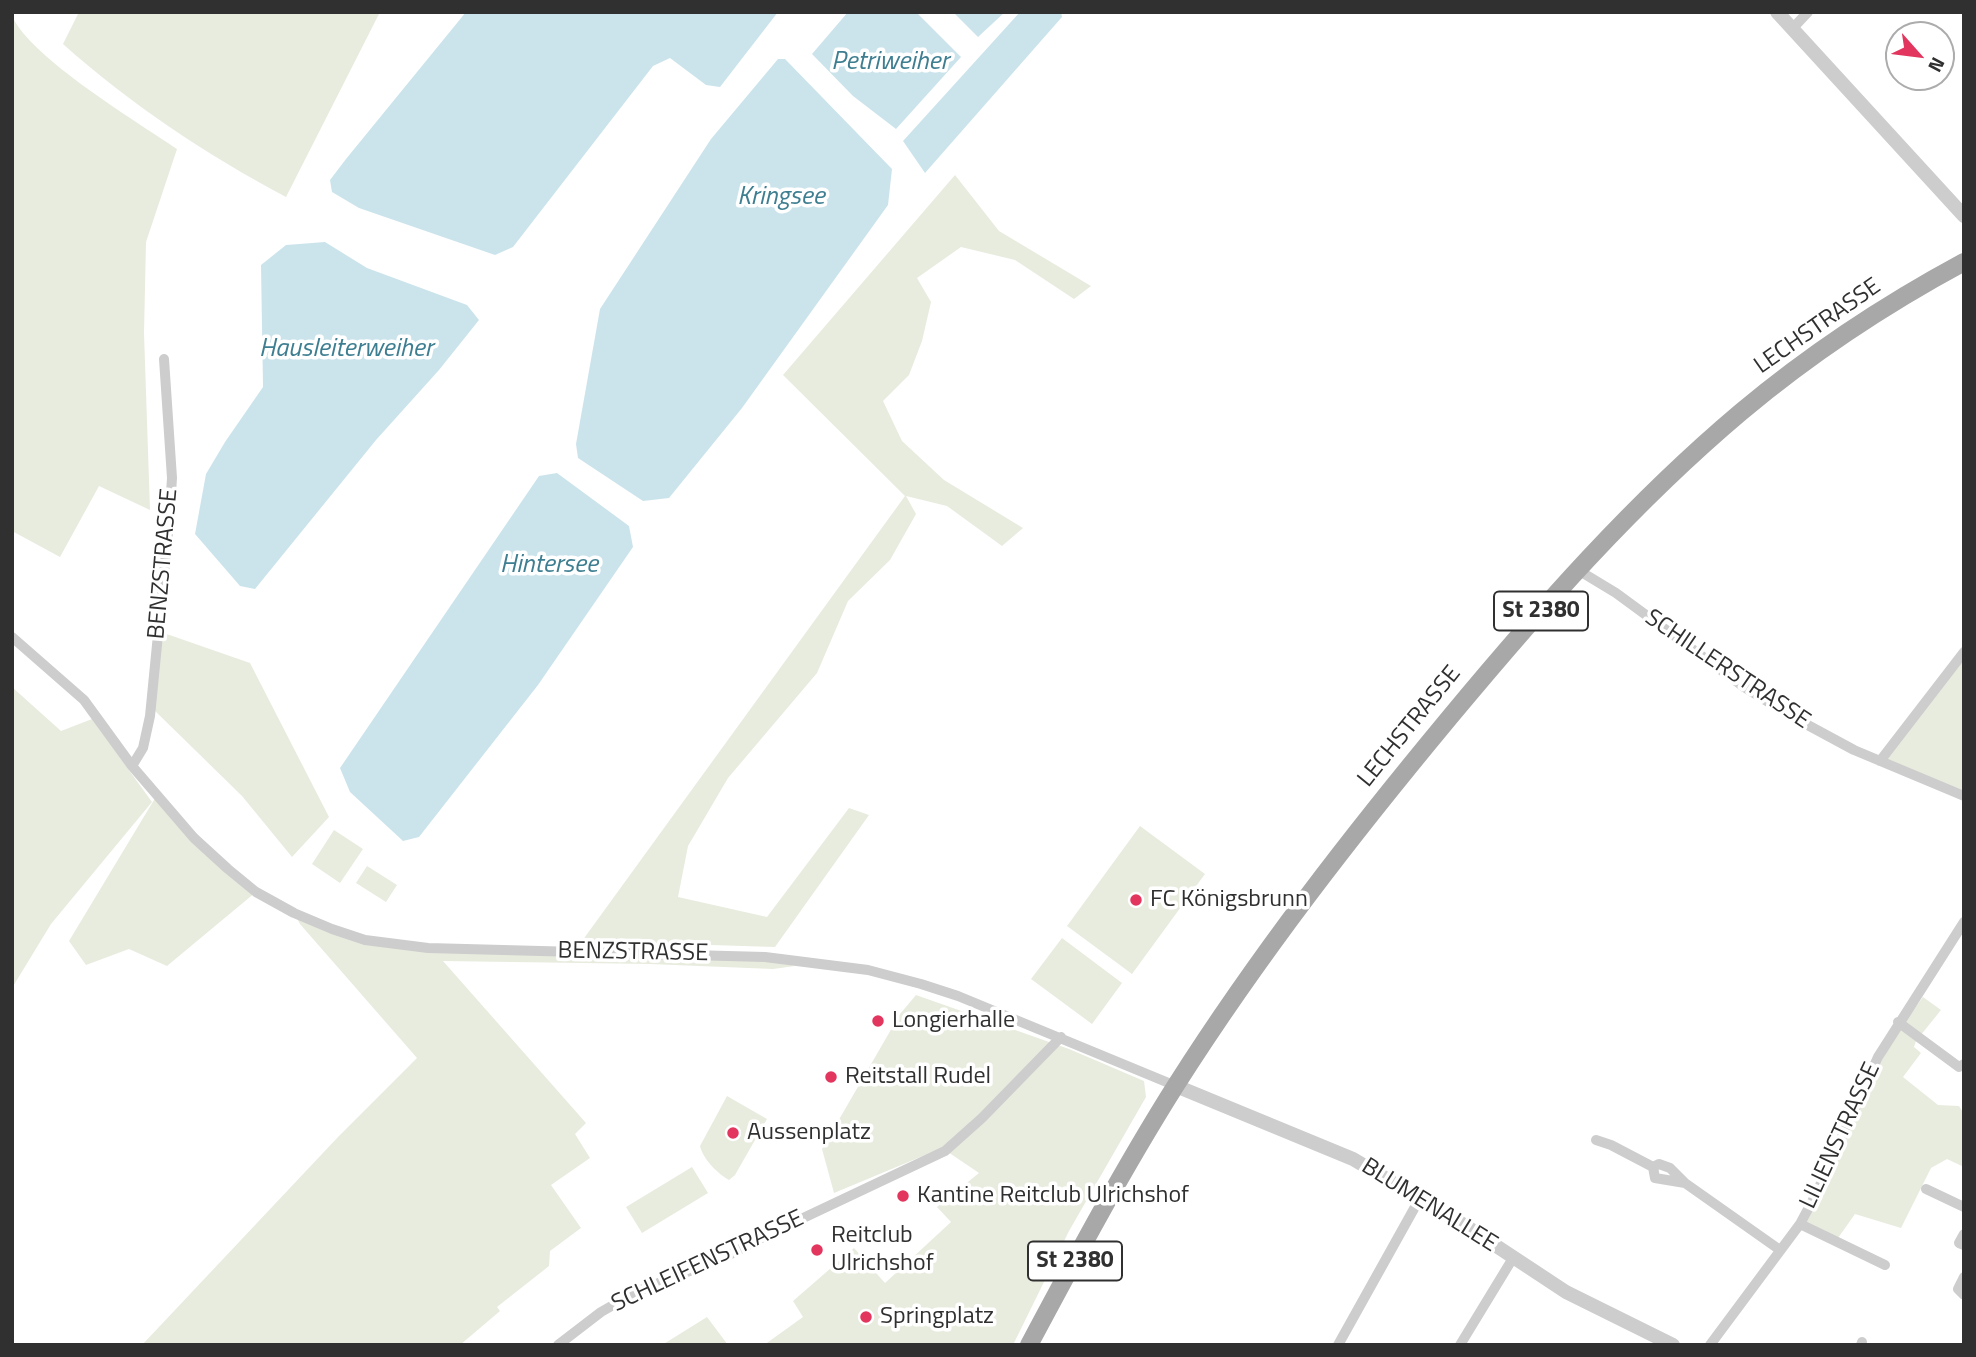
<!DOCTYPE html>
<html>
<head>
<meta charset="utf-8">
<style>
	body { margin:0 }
	#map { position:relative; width:1976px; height:1357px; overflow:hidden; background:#fff; font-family:"Titillium Web",sans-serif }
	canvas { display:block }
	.frame { position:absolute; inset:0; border:14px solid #303030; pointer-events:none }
	.north { position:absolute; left:1885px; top:21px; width:70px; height:70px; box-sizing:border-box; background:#fff; border:2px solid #acacac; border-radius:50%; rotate:118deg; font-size:19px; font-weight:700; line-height:28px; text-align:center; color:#303030 }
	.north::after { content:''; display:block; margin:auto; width:24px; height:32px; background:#e3365e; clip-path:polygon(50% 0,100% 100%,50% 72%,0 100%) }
</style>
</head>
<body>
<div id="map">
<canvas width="1976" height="1357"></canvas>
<div class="frame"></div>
<div class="north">N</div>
</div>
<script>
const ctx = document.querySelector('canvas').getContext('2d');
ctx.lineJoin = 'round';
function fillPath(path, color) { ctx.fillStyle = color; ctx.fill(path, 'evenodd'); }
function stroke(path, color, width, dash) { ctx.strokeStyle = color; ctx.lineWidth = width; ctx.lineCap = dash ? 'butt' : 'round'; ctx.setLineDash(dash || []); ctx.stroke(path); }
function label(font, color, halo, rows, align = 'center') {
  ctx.font = font + ' "Titillium Web",sans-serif'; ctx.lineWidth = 7; ctx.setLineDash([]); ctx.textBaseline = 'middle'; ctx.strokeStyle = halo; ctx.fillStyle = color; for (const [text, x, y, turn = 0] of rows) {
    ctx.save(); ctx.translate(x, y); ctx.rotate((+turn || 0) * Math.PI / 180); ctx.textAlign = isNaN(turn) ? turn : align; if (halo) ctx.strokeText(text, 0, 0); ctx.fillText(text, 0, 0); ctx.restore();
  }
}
fillPath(new Path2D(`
	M79 12H380L286 197C207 155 130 104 63 44Z
	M12 16C31 58 136 121 177 149L146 242 144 333 150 510 99 486 60 557 12 531Z
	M955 175 999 231 1091 286 1074 299 1015 260 961 247 917 278 931 302 922 341 909 375 883 401 902 441 944 480 1023 528 1002 546 947 506 906 496 916 514 890 560 848 601 817 673 728 778 688 846 678 897 767 917 849 808 869 815 775 947 582 941 905 496 783 375Z
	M158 631 250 663 329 817 292 857 242 796 151 707Z
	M1964 656V796L1883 759Z
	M12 687 61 731 92 719 152 802 51 924 12 988Z
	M157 795 256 892 167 966 129 949 86 965 69 941Z
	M1140 826 1205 874 1132 974 1067 926Z
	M334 830 363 849 340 883 312 864Z
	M367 866 397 885 386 902 356 883Z
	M294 913 397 945 765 957 795 966 773 969 650 964 443 961 586 1123 575 1134 590 1158 551 1185 581 1228 550 1251 549 1266 497 1307 500 1311 460 1345H142L338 1137 417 1058 300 924Z
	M1062 938 1122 983 1092 1024 1031 979Z
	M916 995 1069 1049 1144 1081 1146 1097 1069 1231 1013 1345H764L803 1317 793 1301 854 1248 885 1283 951 1222 937 1207 979 1173 942 1148 834 1193 822 1149 900 1014Z
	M1923 997 1941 1010 1916 1041 1914 1047 1921 1053 1903 1077 1938 1105 1959 1106 1964 1114V1167L1947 1159 1931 1168 1901 1228 1855 1214 1838 1238 1800 1221 1896 1033Z
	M727 1096 767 1119 735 1175 729 1180C718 1174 703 1159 700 1146Z
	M692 1167 708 1193 642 1233 626 1207Z
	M707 1317 728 1345H662Z`), '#e8ecde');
fillPath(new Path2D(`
	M466 12H778L720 87 706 85 670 58 653 66 513 247 495 255 359 208 332 192 330 180 346 159Z
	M848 12H916L961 57 896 129 853 96 812 54Z
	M953 12H1005L978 37Z
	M1020 12H1061L1062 17 925 173 903 141Z
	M778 59H785L892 169 888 205 742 408 669 498 643 501 578 458 576 444 600 309 711 139Z
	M325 242 367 268 467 305 479 320 439 370 376 440 255 589 240 586 195 534 206 474 225 442 263 387 261 265 286 245Z
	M557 473 629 526 633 547 538 685 419 837 403 841 350 792 340 768 539 476Z`), '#cbe4ec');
stroke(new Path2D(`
	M1792 29 1808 12
	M1578 570 1616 593 1744 687 1791 716 1854 750 1964 796
	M12 637 84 700 132 766 194 838 228 869 256 892 294 913 332 929 365 940 428 948 765 957 868 970 921 984 958 996 1176 1086
	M1880 761 1964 652
	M132 766 143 748 150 716 169 523 172 478 164 359
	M1898 1022 1959 1067 1964 1064
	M1596 1140 1611 1145 1653 1167
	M1685 1183 1655 1178 1653 1167 1659 1164 1670 1168 1685 1183 1780 1250
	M1926 1189 1964 1207
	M1800 1224 1885 1265
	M1964 1234 1959 1243 1964 1245
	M1964 1277 1958 1289 1964 1295
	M558 1345 601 1312 636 1292 725 1257 763 1237 945 1151 982 1118 1061 1037
	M1338 1345 1420 1198
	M1460 1345 1513 1258
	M1710 1345 1800 1224 1816 1194 1878 1057 1964 922
	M1861 1345 1862 1342`), '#cdcdcd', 10);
stroke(new Path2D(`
	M1777 12 1964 216
	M1176 1086 1353 1159 1469 1228 1566 1292 1673 1345`), '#cdcdcd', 14);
stroke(new Path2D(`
	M1029 1345C1076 1257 1123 1169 1176 1085 1258 956 1352 835 1450 717 1539 610 1633 503 1741 412 1809 355 1886 304 1964 262`), '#a8a8a8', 18);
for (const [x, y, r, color] of [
	[1136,900,7,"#e3365e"],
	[878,1021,7,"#e3365e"],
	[831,1077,7,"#e3365e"],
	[733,1133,7,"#e3365e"],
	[903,1196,7,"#e3365e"],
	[817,1250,7,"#e3365e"],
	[866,1317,7,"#e3365e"]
]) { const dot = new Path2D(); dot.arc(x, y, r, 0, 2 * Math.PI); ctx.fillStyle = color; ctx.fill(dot); stroke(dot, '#fff', 2.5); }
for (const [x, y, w] of [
	[1541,611,94],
	[1075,1261,94]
]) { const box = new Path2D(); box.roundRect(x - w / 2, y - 19.5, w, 39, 5); ctx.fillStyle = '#fff'; ctx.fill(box); stroke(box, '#303030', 2); }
label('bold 23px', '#303030', null, [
	["St 2380",1541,611],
	["St 2380",1075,1261]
]);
label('24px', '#303030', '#fff', [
	["LECHSTRASSE",1818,327,-35],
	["BENZSTRASSE",164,564,-85],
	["SCHILLERSTRASSE",1727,670,34],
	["LECHSTRASSE",1410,727,-51],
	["BENZSTRASSE",633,953,1],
	["LILIENSTRASSE",1841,1136,-65],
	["BLUMENALLEE",1429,1206,32],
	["SCHLEIFENSTRASSE",708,1262,-25]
]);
label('24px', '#303030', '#fff', [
	["FC Königsbrunn",1150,900],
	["Longierhalle",892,1021],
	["Reitstall Rudel",845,1077],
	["Aussenplatz",747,1133],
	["Kantine Reitclub Ulrichshof",917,1196],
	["Reitclub",831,1236],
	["Ulrichshof",831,1264],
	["Springplatz",880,1317]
], 'left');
label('italic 26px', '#3e7e91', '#fff', [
	["Petriweiher",890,63],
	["Kringsee",781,198],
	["Hausleiterweiher",346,350],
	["Hintersee",549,566]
]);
</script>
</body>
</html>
